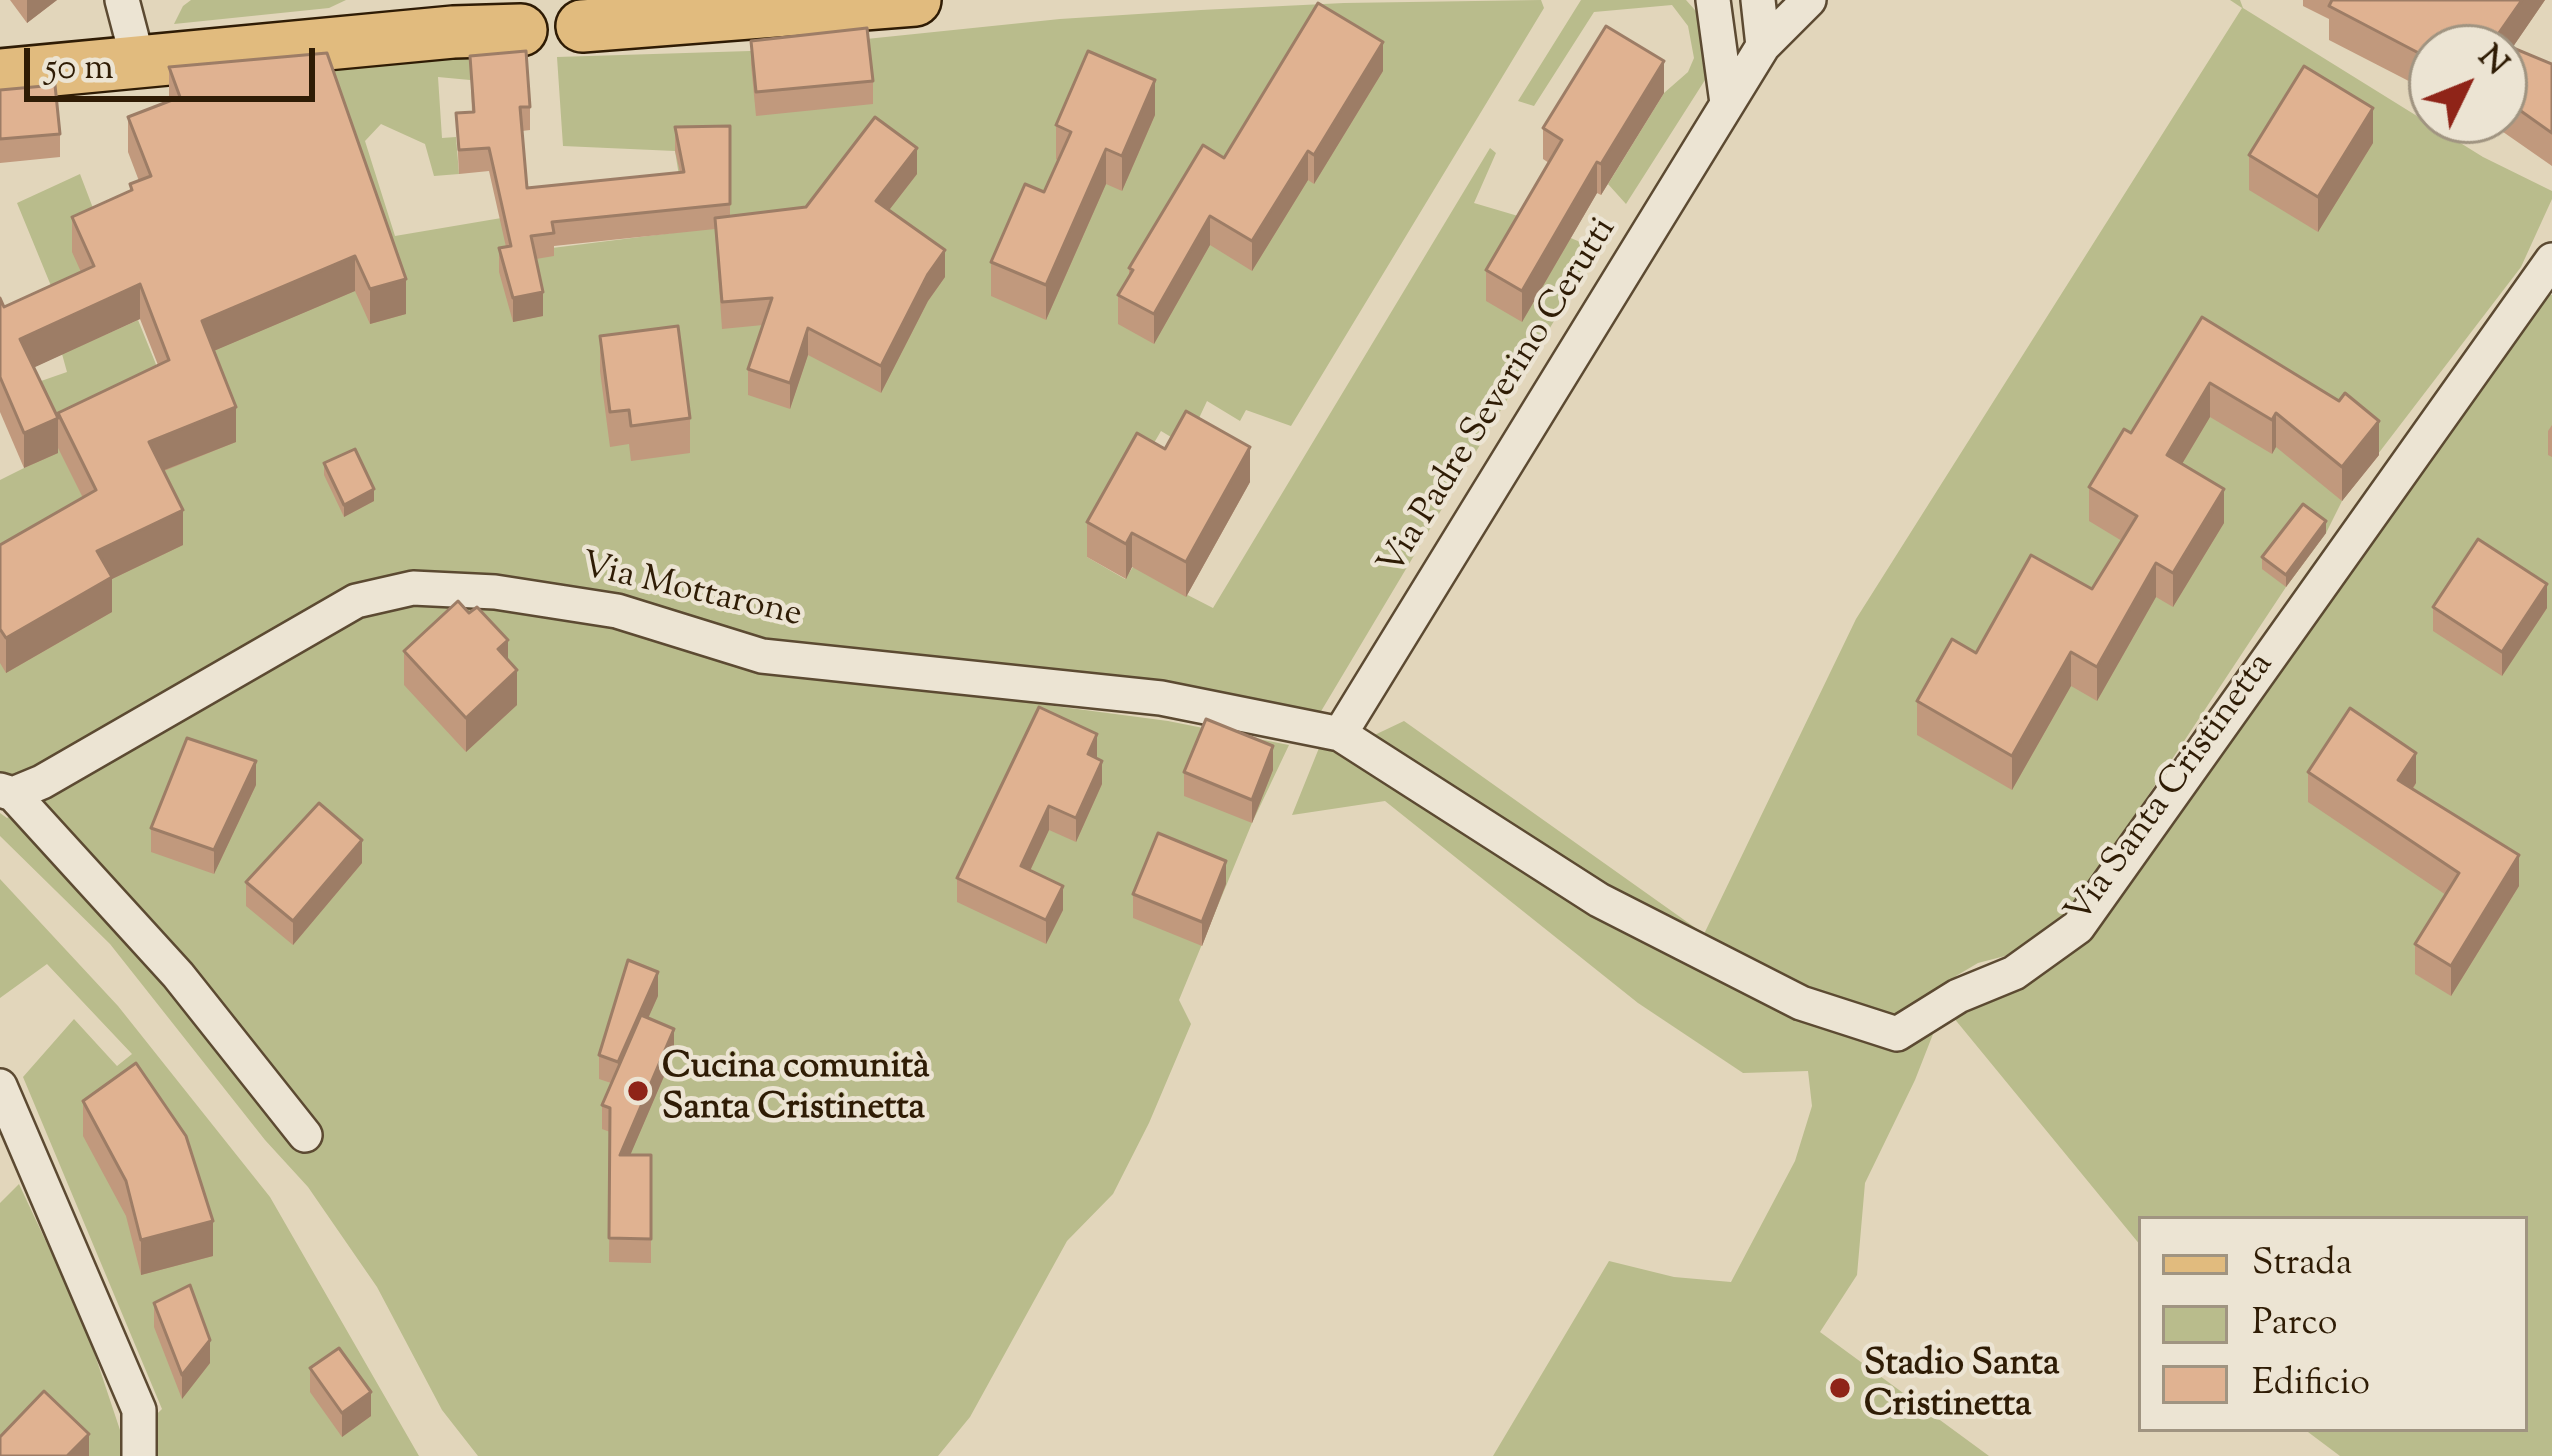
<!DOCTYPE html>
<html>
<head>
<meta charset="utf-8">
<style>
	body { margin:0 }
	#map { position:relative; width:2552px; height:1456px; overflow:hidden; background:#e2d6bb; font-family:"Sorts Mill Goudy",serif }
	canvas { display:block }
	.legend { position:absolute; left:2138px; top:1216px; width:390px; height:216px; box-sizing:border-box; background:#ece4d3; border:3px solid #a09481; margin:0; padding:15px 21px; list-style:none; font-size:36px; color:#2f1c05 }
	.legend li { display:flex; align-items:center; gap:24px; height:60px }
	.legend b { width:60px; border:3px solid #a09481 }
	.north { position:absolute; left:2408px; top:24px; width:120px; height:120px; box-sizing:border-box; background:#ece4d3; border:3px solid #a09481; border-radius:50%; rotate:47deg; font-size:33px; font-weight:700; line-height:48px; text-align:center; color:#2f1c05 }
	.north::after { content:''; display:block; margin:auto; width:42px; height:54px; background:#8f2418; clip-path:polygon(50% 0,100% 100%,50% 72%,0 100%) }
	.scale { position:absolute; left:24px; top:48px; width:291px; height:54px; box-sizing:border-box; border:6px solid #2f1c05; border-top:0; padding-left:15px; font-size:36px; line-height:42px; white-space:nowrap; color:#2f1c05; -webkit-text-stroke:9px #ece4d3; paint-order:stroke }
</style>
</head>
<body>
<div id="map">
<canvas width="2552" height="1456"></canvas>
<ul class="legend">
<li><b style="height:15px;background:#e1bb7e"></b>Strada</li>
<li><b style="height:33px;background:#b9bc8c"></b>Parco</li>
<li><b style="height:33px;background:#e0b291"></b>Edificio</li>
</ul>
<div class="north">N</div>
<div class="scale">50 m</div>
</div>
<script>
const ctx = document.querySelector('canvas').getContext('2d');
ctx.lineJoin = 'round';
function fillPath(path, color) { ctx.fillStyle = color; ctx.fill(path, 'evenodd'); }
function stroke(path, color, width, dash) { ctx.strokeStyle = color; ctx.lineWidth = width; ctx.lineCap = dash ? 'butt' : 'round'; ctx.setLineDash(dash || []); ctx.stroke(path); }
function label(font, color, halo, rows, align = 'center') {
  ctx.font = font + ' "Sorts Mill Goudy",serif'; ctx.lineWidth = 9; ctx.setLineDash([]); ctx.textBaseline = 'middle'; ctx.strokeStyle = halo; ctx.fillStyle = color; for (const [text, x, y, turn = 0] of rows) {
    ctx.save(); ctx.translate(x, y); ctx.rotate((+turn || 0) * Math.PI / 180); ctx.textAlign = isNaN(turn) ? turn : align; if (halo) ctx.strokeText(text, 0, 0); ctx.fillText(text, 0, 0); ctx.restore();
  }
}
fillPath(new Path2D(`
	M191 0H346L329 8 174 24 183 6Z
	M1541 0 1544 8 1291 426 1246 410 1240 421 1207 401 1186 446 1161 431 1087 557 1125 579 1133 567 1213 608 1490 148 1496 153 1474 203 1518 216 1597 249 1320 713 1166 681 962 663 772 639 618 602 414 577 15 781 0 774V480L44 458 18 389 67 372 62 354 138 320 194 458 184 310 327 88 333 66 513 46 526 75 470 80 438 77 442 138 456 137 459 174 434 176 425 144 381 124 365 141 395 236 525 214 536 250 688 231 675 151 563 146 557 57 750 51 1060 19 1201 10 1344 3Z
	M1581 0H1686L1703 19 1705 80 1626 204 1608 184 1664 93 1688 72 1694 58 1688 26 1672 5 1594 12 1534 106 1518 101Z
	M2230 0H2240L2243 8 2483 157 2552 191V199L2521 267 2342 501 2326 533 2286 587 2067 918 2005 956 1978 963 1956 976 1945 1004 2023 977 2544 292 2552 295V1456H2340L2304 1429H2525V1219H2141V1246L1944 1006 1915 1080 1865 1183 1857 1275 1820 1332 1989 1456H1493L1609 1261 1674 1277 1731 1282 1795 1161 1812 1106 1808 1071 1743 1073 1638 1003 1385 801 1292 815 1319 748 1345 749 1404 721 1704 934 1856 619 2242 8Z
	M80 174 104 237 94 301 63 315 17 203Z
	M412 600 492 602 873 682 1168 721 1289 745 1252 823 1179 1000 1191 1024 1149 1123 1113 1194 1067 1241 970 1417 938 1456H478L442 1410 377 1287 308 1187 265 1140 110 944 0 836V813L7 818 362 616Z
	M0 879 118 1006 270 1197 419 1456H0V1203L19 1184 85 1325 125 1445 162 1409 23 1077 74 1019 117 1066 132 1054 47 964 0 998Z`), '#b9bc8c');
const minor = new Path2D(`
	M122 0 138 61
	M1713 0 1727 103
	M1758 0 1763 46
	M1340 734 1763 46 1809 0
	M0 790 13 794 42 782 356 601 413 588 495 592 617 611 762 656 1161 698 1340 734 1599 900 1801 1003 1897 1034 1958 996 2014 973 2078 927 2552 260
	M13 794 178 975 305 1135
	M0 1086 139 1410V1456`);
const primary = new Path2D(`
	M582 26 915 0
	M0 75 453 32 521 30`);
stroke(minor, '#5c4a32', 38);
stroke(primary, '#2f1c05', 56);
stroke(minor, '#ece4d3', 33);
stroke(primary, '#e1bb7e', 51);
fillPath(new Path2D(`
	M10 0H57L27 23Z
	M2303 0H2545L2512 48 2552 64V166L2496 127 2484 120H2504V48H2432V93L2329 40V19L2303 6Z
	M751 41 873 81V104L756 116 751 64Z
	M327 53 406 314 370 324 355 291 213 351 236 442 164 471 183 545 112 579V612L6 673 0 663V545L83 498 58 448V453L24 468 0 412V298L4 307 81 272 72 252V217L130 191V184L139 181 128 152V117L169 102V67ZM140 319 158 365 58 413V418L34 367Z
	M470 56 530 107V130L522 131 527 188 680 172 675 151V127L730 126V216L806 207 917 174 889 210 945 277 928 301 881 393 808 355 790 409 748 395V369L763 325 722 329 715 229 554 246V256L536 259 543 316 513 322 499 272V248L506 247 489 171 459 174 456 113 472 112Z
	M1383 71 1314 184 1308 180 1252 271 1210 245 1154 344 1118 324V295L1129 277V268L1224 158Z
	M0 90 60 134V157L0 163Z
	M1664 93 1601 195 1597 193 1522 322 1486 301V270L1549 163 1543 159V128Z
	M1155 115 1122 191 1106 184 1046 320 991 296V262L1044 192 1058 161 1056 159V125Z
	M2373 143 2318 232 2249 190V155Z
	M2202 317 2379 455 2342 501 2276 447 2272 454 2210 417 2182 464 2224 523 2173 607 2156 597 2097 701 2071 686 2012 790 1917 735V701L1976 653 2092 589 2122 541 2089 521V487L2131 433Z
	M600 336 690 418V453L631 461 629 444 610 447 600 371Z
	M2552 425V457L2548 455V431Z
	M1165 449 1250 482 1186 597 1132 567 1126 579 1087 557V522Z
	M324 463 374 501 344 517 324 475Z
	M2326 533 2286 587 2262 569V557Z
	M2433 607 2547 608 2502 676 2433 631Z
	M404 651 508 660 517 705 466 752 404 685Z
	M1097 758 1102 784 1076 842 1049 830 1030 871 1063 910 1046 944 957 902V878Z
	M1273 770 1252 823 1184 796V772Z
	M2308 772 2416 783 2413 789 2519 886 2451 996 2415 974V944L2446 895 2308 802Z
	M256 785 214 874 151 852V828Z
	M362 863 293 945 246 906V882Z
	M1226 884 1202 946 1133 918V894Z
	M658 996 648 1018 674 1053 630 1155H651V1263L609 1262 610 1132 602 1129V1105L611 1083 599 1079V1055Z
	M83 1101 213 1256 141 1275 126 1216 83 1136Z
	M154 1303 210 1363 182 1399 154 1327Z
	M310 1368 371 1416 342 1437 310 1392Z`), '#c1997d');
fillPath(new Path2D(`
	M27 0H57L27 23Z
	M2522 0H2545L2504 60 2494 40Z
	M1383 42V71L1314 184V155Z
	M1664 61V93L1601 195V164Z
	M1155 80V115L1122 191V156Z
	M2373 108V143L2318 232V197Z
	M917 148V174L876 227V201Z
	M1106 149V184L1046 320V285Z
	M1308 151V180L1252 271V241Z
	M1597 162V193L1522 322V291Z
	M1210 216V245L1154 344V314Z
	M945 250V277L928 301 881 393V366L928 274Z
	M355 256V291L202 356V321Z
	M406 279V314L370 324V289Z
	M140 284V319L20 374V339Z
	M543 292V316L513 322V298Z
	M808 328V355L790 409V383Z
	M2210 383V417L2167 489V455Z
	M236 407V442L149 476V442Z
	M2276 413V447L2272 454V420Z
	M58 418V453L24 468V433Z
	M2379 421V455L2342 501V467Z
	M1250 447V482L1186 597V562Z
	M374 489V501L344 517V505Z
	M2224 489V523L2173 607V573Z
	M183 510V545L112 579V612L6 673V638L97 551Z
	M2326 521V533L2286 587V575Z
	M1132 533V567L1126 579V544Z
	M2156 563V597L2097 701V667Z
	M2547 584V608L2502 676V652Z
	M508 640V675L498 649Z
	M2071 652V686L2012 790V756Z
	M517 670V705L466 752V718Z
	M1097 734V758L1088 754Z
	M1273 746V770L1252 823V800Z
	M2416 753V783L2398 810V780Z
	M256 761V785L214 874V850Z
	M1102 761V784L1076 842V818Z
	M1049 806V830L1021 890V866Z
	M362 840V863L293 945V921Z
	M2519 855V886L2451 996V966Z
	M1226 861V884L1202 946V922Z
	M1063 886V910L1046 944V920Z
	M658 972V996L618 1086V1062Z
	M674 1029V1053L620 1179V1155Z
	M213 1221V1256L141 1275V1240Z
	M210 1340V1363L182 1399V1375Z
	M371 1392V1416L342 1437V1413Z
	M89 1434V1456H67Z`), '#9d7d66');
const building = new Path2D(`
	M2332 0H2522L2494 40 2552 64V133L2504 99V48H2432V60L2329 6Z
	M1318 3 1383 42 1314 155 1308 151 1252 241 1210 216 1154 314 1118 295 1133 270 1129 268 1203 145 1224 158Z
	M1606 26 1664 61 1601 164 1597 162 1522 291 1486 270 1562 140 1543 128Z
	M867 28 873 81 756 92 751 41Z
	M526 51 530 107H520L527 188 684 172 675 127 730 126V204L552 222 554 233 531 236 543 292 513 298 499 248 511 246 489 148 459 150 456 113 474 112 470 56Z
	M1088 51 1155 80 1122 156 1106 149 1046 285 991 262 1025 184 1044 192 1071 132 1056 125Z
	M327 53 406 279 370 289 355 256 202 321 236 407 149 442 183 510 97 551 112 577 6 638 0 629V545L96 490 58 413 169 360 140 284 20 339 58 418 24 433 0 377V298L4 307 94 266 72 217 132 190 130 184 151 176 128 117 180 97 169 67Z
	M2304 66 2373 108 2318 197 2249 155Z
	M55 85 60 134 0 139V90Z
	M875 117 917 148 876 201 945 250 928 274 881 366 808 328 790 383 748 369 772 298 722 302 715 218 806 207Z
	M2202 317 2339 401 2345 393 2379 421 2342 467 2276 413 2272 420 2210 383 2167 455 2224 489 2173 573 2156 563 2097 667 2071 652 2012 756 1917 701 1952 639 1976 653 2031 555 2092 589 2137 516 2089 487 2124 429 2131 433Z
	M678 326 690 418 631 426 629 410 610 412 600 336Z
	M1186 411 1250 447 1186 562 1132 533 1126 544 1087 522 1137 433 1165 449Z
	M355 449 374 489 344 505 324 463Z
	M2303 504 2326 521 2286 575 2262 557Z
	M2478 539 2547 584 2502 652 2433 607Z
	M458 601 469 613 477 607 508 640 498 649 517 670 466 718 404 651Z
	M1039 707 1097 734 1088 754 1102 761 1076 818 1049 806 1021 866 1063 886 1046 920 957 878Z
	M2350 708 2416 753 2398 780 2519 855 2451 966 2415 944 2459 873 2308 772Z
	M1206 719 1273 746 1252 800 1184 772Z
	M187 738 256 761 214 850 151 828Z
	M319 803 362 840 293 921 246 882Z
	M1158 833 1226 861 1202 922 1133 894Z
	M628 960 658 972 618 1062 599 1055Z
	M641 1015 674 1029 620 1155H651V1239L609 1238 610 1108 602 1105Z
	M136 1063 186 1136 213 1221 141 1240 126 1181 83 1101Z
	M190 1285 210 1340 182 1375 154 1303Z
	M339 1348 371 1392 342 1413 310 1368Z
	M44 1391 89 1434 67 1456H0V1437Z`);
fillPath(building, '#e0b291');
stroke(building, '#9d7d66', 3);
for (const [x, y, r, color] of [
	[638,1091,12,"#8f2418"],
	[1840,1388,12,"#8f2418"]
]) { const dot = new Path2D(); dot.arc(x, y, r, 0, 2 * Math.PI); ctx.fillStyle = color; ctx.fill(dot); stroke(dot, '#ece4d3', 4.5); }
label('36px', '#2f1c05', '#ece4d3', [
	["Via Padre Severino Cerutti",1500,398,-58],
	["Via Mottarone",691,593,13],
	["Via Santa Cristinetta",2172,790,-54]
]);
label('bold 36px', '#2f1c05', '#ece4d3', [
	["Cucina comunità",662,1070],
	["Santa Cristinetta",662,1111],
	["Stadio Santa",1864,1367],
	["Cristinetta",1864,1408]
], 'left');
</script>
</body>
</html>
